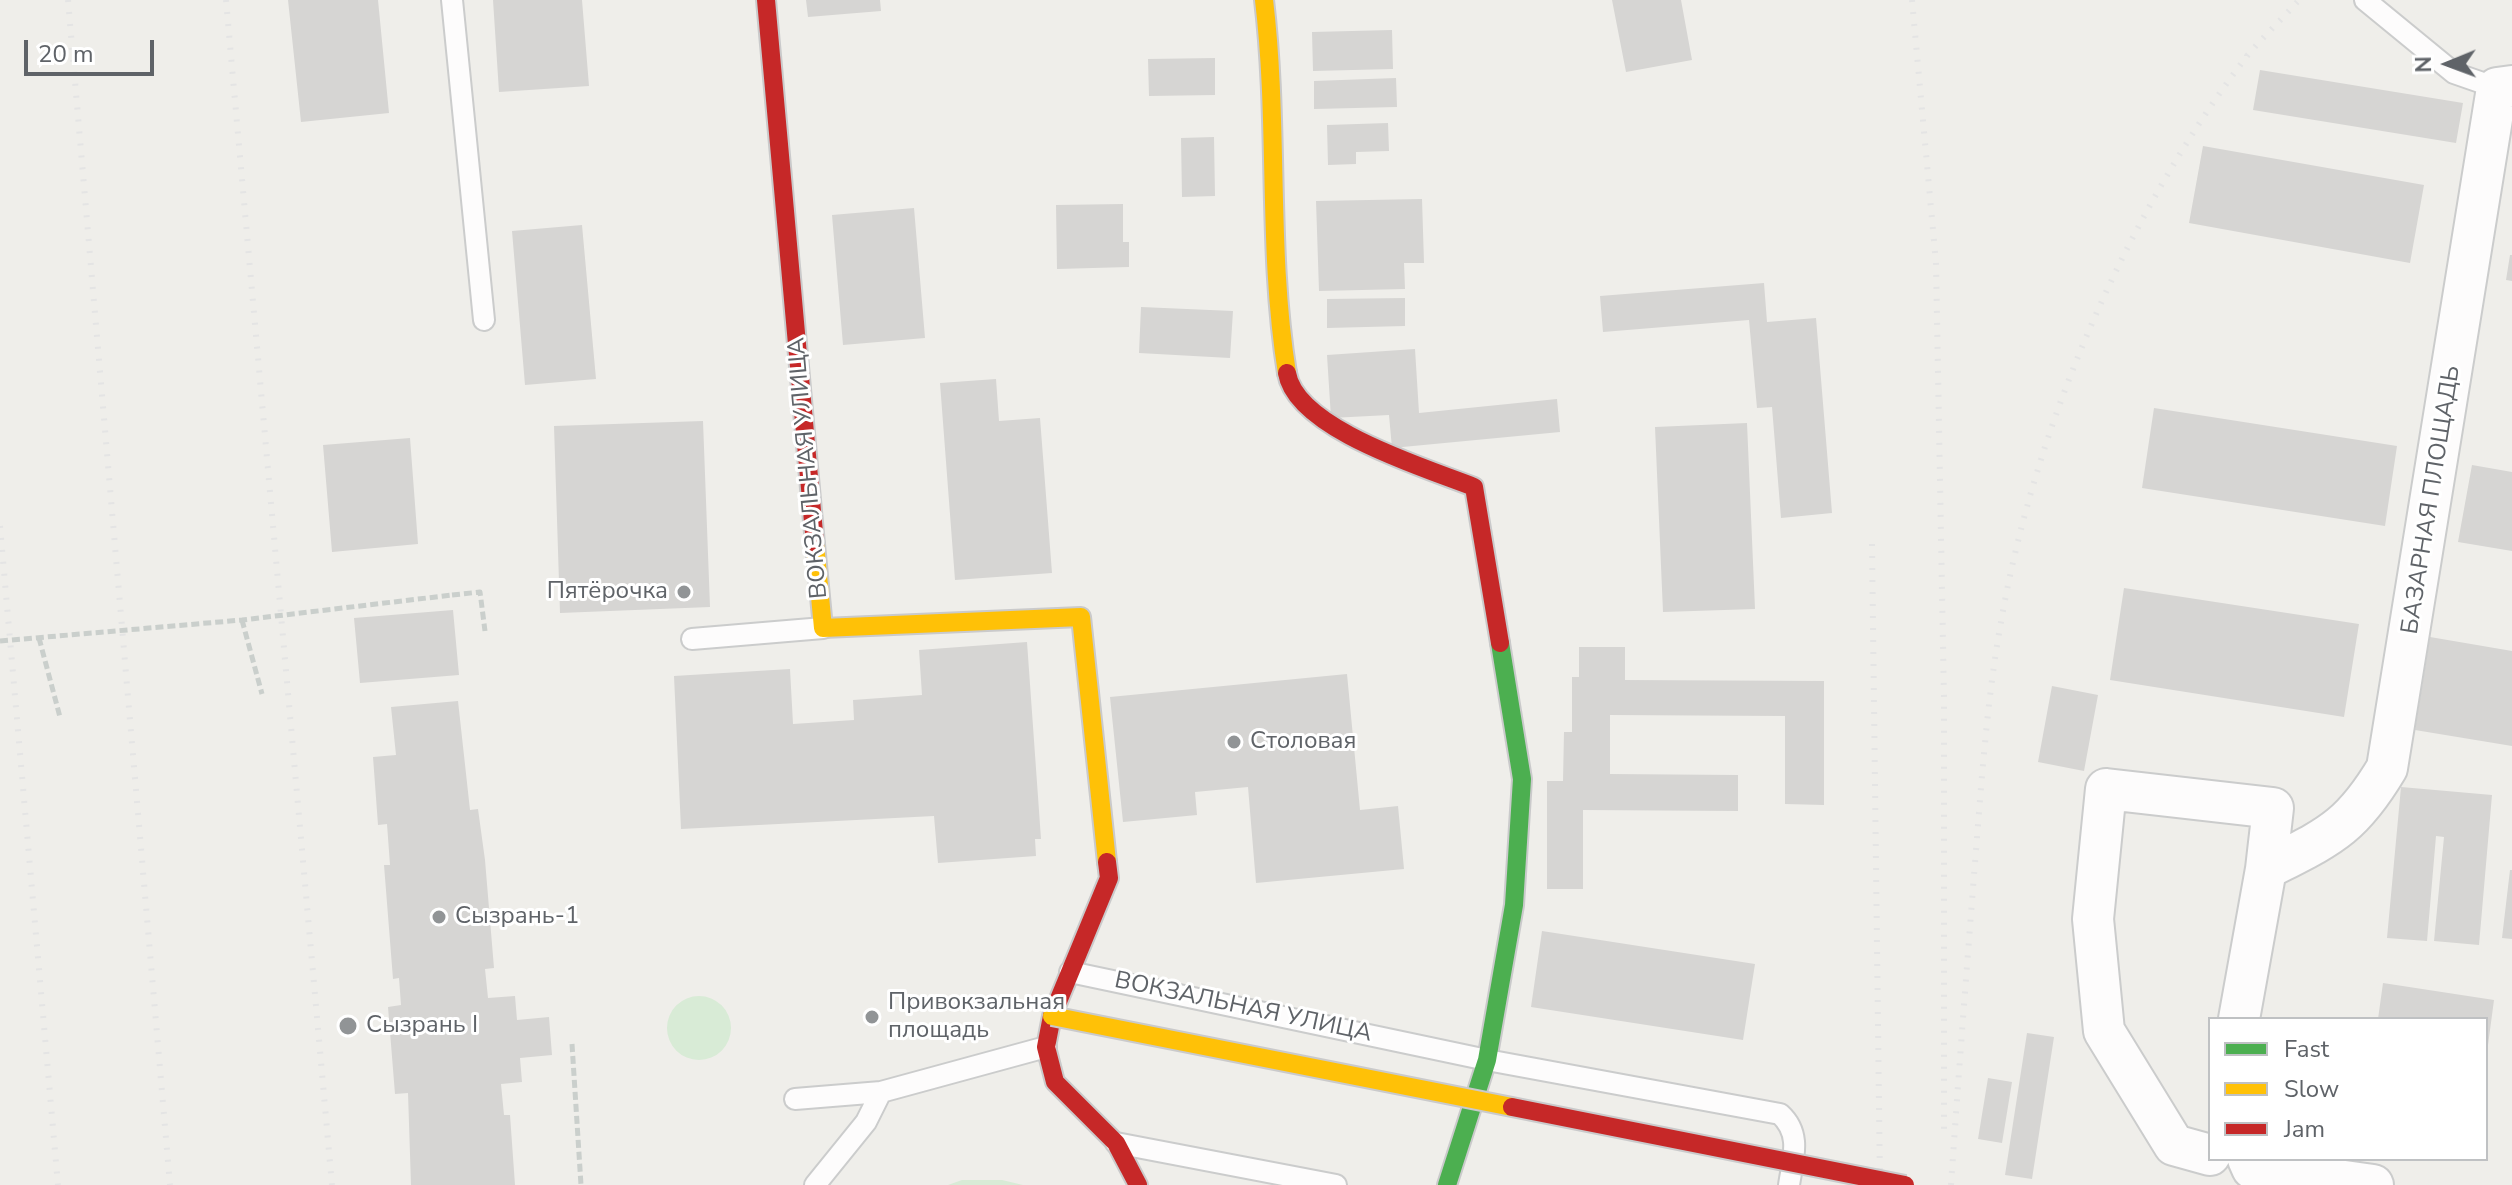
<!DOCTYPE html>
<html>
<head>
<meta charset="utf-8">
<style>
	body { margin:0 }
	#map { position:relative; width:2512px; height:1185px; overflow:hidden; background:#efeeea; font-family:"Nunito Sans",sans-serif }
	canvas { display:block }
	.legend { position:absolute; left:2208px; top:1017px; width:280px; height:144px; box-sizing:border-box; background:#fff; border:2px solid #bfc1c3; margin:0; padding:10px 14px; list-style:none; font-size:24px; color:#5f6368 }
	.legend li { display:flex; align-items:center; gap:16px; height:40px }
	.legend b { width:40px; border:2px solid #bfc1c3 }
	.north { position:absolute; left:2408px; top:24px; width:80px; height:80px; -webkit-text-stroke:6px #fff; paint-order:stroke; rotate:269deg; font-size:22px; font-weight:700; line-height:32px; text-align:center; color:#5f6368 }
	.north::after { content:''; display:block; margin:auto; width:28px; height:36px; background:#5f6368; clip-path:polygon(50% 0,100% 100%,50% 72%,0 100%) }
	.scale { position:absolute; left:24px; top:40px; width:130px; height:36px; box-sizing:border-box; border:4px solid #5f6368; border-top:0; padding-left:10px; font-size:24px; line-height:28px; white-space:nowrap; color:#5f6368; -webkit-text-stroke:6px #fff; paint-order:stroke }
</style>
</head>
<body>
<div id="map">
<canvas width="2512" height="1185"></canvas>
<ul class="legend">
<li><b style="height:10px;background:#4caf50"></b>Fast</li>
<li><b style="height:10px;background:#ffc107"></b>Slow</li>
<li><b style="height:10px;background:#c62828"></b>Jam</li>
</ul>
<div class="north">N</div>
<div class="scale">20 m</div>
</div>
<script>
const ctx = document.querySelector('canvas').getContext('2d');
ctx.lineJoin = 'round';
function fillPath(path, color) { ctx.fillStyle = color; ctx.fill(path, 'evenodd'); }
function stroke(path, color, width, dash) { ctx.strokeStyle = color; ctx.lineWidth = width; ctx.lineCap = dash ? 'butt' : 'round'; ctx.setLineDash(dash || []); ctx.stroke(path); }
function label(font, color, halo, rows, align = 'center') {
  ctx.font = font + ' "Nunito Sans",sans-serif'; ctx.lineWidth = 6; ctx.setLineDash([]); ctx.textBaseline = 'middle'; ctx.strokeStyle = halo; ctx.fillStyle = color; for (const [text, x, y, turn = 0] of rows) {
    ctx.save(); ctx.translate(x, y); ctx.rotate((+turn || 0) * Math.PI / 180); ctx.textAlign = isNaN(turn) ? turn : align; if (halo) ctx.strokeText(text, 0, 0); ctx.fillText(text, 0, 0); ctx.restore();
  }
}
fillPath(new Path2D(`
	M667 1028a32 32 0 1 1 64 0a32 32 0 1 1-64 0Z
	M962 1180H1002L1023 1185H948Z`), '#d8ebd6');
fillPath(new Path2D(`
	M288 0H378L389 113 301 122Z
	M493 0H582L589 86 499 92Z
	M806 0H880L881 11 808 17Z
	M1612 0H1681L1692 60 1626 72Z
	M1392 30 1393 69 1313 71 1312 32Z
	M1215 58V95L1149 96 1148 59Z
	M2260 70 2463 103 2456 143 2253 110Z
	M1396 78 1397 107 1314 109V81Z
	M1388 123 1389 151 1356 152V164L1328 165 1327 125Z
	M1214 137 1215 196 1182 197 1181 138Z
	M2203 146 2424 185 2410 263 2189 223Z
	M1422 199 1424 263H1404L1405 289 1319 291 1316 201Z
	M1123 204V242H1129V267L1057 269 1056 205Z
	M914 208 925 338 843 345 832 215Z
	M582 225 596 379 525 385 512 231Z
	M2510 255H2512V281L2506 280Z
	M1764 283 1767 322 1816 318 1832 513 1781 518 1772 407 1757 408 1749 320 1603 332 1600 296Z
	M1405 298V326L1327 328V299Z
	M1141 307 1233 311 1230 358 1139 353Z
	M1415 349 1419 413 1557 399 1560 432 1392 448 1389 415 1331 418 1327 355Z
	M996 379 999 421 1040 418 1052 573 955 580 940 383Z
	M2154 408 2397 446 2385 526 2142 488Z
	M703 421 710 607 560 613 554 426Z
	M1747 423 1755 609 1663 612 1655 427Z
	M410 438 418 544 332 552 323 445Z
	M2472 465 2512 472V551L2458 542Z
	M2124 588 2359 624 2344 717 2110 680Z
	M453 610 459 675 360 683 354 618Z
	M2430 637 2512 651V746L2415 730Z
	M1027 642 1041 839H1035L1036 856 938 863 934 816 681 829 674 676 790 669 793 724 854 720 853 700 922 695 919 650Z
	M1579 647H1625V680L1824 681V805L1785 804V716L1610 715V774L1738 775V811L1583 810V889H1547V781H1563L1564 732H1572V677H1579Z
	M1347 674 1360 810 1398 806 1404 869 1256 883 1248 787 1195 792 1197 815 1123 822 1110 697Z
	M2052 686 2098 695 2084 771 2038 762Z
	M458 701 470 810 478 809 485 860 494 968 485 969 488 998 515 996 517 1020 549 1017 552 1055 520 1058 522 1082 501 1084 504 1115H510L515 1185H411L408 1093 395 1094 388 1007 401 1005 399 978 393 979 384 865H390L387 824 378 825 373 757 396 755 391 707Z
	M2401 787 2492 795 2479 945 2434 941 2444 837 2436 836 2427 941 2387 938Z
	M2510 870H2512V939L2502 938Z
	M1542 931 1755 964 1743 1040 1531 1007Z
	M2383 983 2494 1000 2488 1045 2486 1019H2378Z
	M2027 1033 2054 1037 2032 1179 2005 1175Z
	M1988 1078 2012 1082 2002 1143 1978 1139Z`), '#d6d5d3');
const lane = new Path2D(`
	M452 0 484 320
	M2365 0 2454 73 2497 88
	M692 639 823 628
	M1070 972 1487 1060 1780 1114C1802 1134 1793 1158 1789 1185
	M795 1099 881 1092 1046 1047
	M1116 1143 1336 1185
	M815 1185 866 1122 881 1092`);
const street = new Path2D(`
	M2266 869C2328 837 2350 830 2387 768L2497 88 2512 86
	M2210 1155 2174 1145 2104 1031 2093 919 2106 789 2273 808 2266 869 2239 1019
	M2248 1159 2252 1168 2373 1185`);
const fast = new Path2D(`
	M1447 1185 1487 1060 1514 905 1522 779 1500 643`);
const slow = new Path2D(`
	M1264 0C1279 124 1267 250 1287 373
	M815 544 823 628 1081 617 1107 862`);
const jam = new Path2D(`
	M766 0 815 544
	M1287 373C1296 429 1426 468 1474 487L1500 643
	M1107 862 1109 878 1052 1016 1046 1047 1055 1082 1116 1143 1138 1185`);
stroke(lane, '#cbcccc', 24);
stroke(street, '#cbcccc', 44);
stroke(fast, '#cacacb', 22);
stroke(slow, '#cacacb', 22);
stroke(jam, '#cacacb', 22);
stroke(new Path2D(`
	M452 595 480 592 485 631
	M242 620 262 694
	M39 638 60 717
	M572 1044 581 1185`), '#cacfcc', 5, [8, 4]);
stroke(lane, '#fdfcfc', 20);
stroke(street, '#fdfcfc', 40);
stroke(fast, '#4caf50', 18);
stroke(slow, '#ffc107', 18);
stroke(jam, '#c62828', 18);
stroke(new Path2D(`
	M68 0 170 1185
	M226 0 332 1185
	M1912 0 1936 263 1944 699V1133
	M0 526 58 1185
	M1872 544 1880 1185
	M1951 1185C1958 1082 1966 978 1974 875 1981 791 1986 705 2001 622 2035 426 2126 214 2247 56 2263 37 2282 19 2299 0`), '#e4e4e4', 6, [2, 10]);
const slowBridge = new Path2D(`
	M1052 1016 1512 1107`);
const jamBridge = new Path2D(`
	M1512 1107 1905 1185`);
stroke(slowBridge, '#cacacb', 22, []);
stroke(jamBridge, '#cacacb', 22, []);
stroke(new Path2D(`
	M0 641 242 620 452 595`), '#cacfcc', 5, [8, 4]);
stroke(slowBridge, '#ffc107', 18);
stroke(jamBridge, '#c62828', 18);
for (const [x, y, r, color] of [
	[684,592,8,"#919496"],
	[1234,742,8,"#919496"],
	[439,917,8,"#919496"],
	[872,1017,8,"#919496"],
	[348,1026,10,"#919496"]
]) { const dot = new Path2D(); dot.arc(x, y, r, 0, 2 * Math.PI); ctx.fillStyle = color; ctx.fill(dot); stroke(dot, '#fff', 3); }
label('24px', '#5f6368', '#fff', [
	["ВОКЗАЛЬНАЯ УЛИЦА",809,468,-95],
	["БАЗАРНАЯ ПЛОЩАДЬ",2432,500,-81],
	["ВОКЗАЛЬНАЯ УЛИЦА",1243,1008,12]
]);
label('24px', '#5f6368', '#fff', [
	["Пятёрочка",668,592,"right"],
	["Столовая",1250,742],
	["Сызрань-1",455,917],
	["Привокзальная",888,1003],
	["площадь",888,1031],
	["Сызрань I",366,1026]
], 'left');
</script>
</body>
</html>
